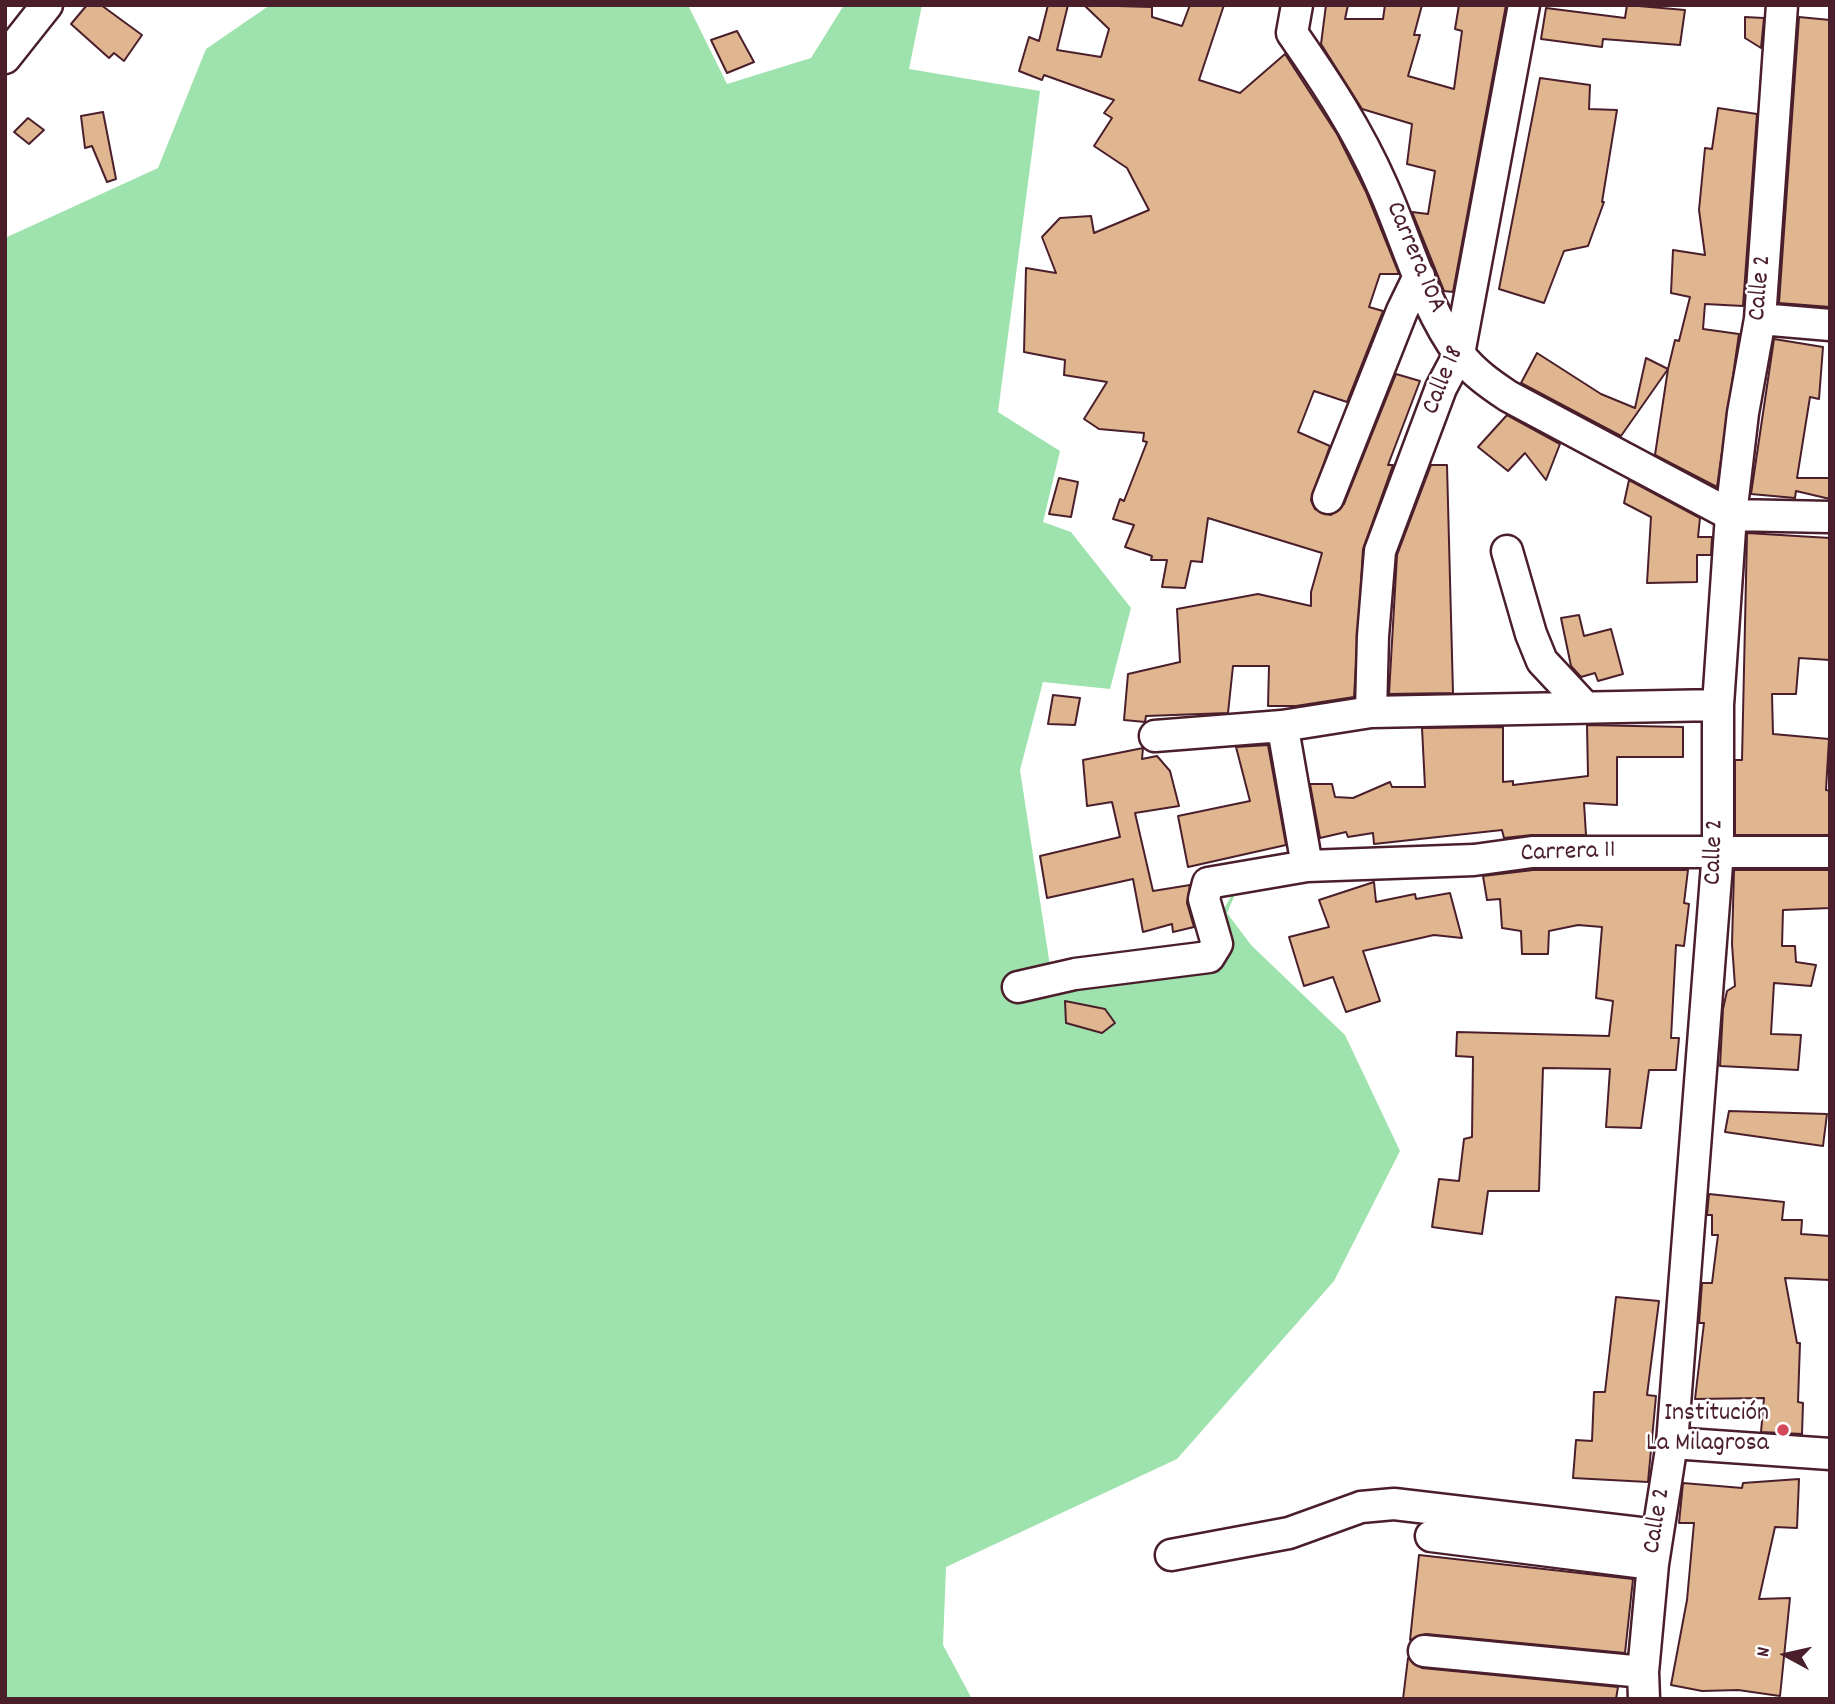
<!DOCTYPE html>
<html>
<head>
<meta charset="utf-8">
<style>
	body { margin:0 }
	#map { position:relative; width:1835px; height:1704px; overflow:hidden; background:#fff; font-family:Dekko,sans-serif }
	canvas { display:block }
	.frame { position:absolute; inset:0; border:7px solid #4a1f2b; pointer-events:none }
	.north { position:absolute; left:1751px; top:1620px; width:70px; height:70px; -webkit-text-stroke:5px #fff; paint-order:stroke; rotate:278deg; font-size:19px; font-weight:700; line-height:28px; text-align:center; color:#4a1f2b }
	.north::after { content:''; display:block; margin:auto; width:24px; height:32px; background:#4a1f2b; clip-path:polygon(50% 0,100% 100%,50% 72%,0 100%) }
</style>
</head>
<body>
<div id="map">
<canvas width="1835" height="1704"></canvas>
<div class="frame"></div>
<div class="north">N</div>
</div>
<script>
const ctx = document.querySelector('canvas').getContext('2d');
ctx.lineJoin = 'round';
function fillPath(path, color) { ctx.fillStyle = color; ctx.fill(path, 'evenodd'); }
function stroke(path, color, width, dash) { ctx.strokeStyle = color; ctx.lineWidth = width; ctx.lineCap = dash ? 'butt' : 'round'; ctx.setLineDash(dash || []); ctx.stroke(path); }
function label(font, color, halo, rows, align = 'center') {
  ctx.font = font + ' Dekko,sans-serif'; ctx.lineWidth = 5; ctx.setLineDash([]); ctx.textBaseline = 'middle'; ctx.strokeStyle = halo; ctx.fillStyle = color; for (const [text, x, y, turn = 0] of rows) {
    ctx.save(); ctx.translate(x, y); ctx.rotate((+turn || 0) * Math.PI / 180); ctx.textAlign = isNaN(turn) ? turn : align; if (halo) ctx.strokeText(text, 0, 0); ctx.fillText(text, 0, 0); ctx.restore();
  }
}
fillPath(new Path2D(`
	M270 5H688L727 84 811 58 844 5H922L909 69 1040 91 998 412 1060 451 1043 522 1071 532 1131 608 1110 689 1043 682 1020 770 1050 966 1203 947 1246 869 1227 913 1251 945 1345 1035 1400 1151 1334 1281 1177 1459 946 1567 943 1645 972 1699H5V238L158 168 206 49Z`), '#9ee2ad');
const building = new Path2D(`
	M87 5H101L142 35 124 61 114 53 109 58 71 24Z
	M1048 5H1068L1057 50 1101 57 1109 29 1084 5 1152 7V17L1182 26 1190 5H1224L1199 80 1240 93 1285 54 1337 134 1366 192 1399 274H1380L1369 307 1383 311 1347 402 1314 391 1298 432 1330 446 1311 500 1315 509 1331 515 1344 504 1396 374 1420 381 1388 465H1393L1363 549 1354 697 1296 706H1268L1269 666H1233L1228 713 1146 716 1145 722 1124 720 1128 674 1180 662 1177 609 1258 594 1311 606V592L1322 553 1208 518 1202 562 1191 561 1185 588 1162 587 1167 560H1151L1152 556 1125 547 1134 525 1113 519 1120 499 1124 501 1147 442 1143 441 1144 433 1099 429 1084 419 1107 382 1064 375 1065 360 1024 352 1026 268 1056 273 1042 237 1060 218 1091 216 1094 233 1149 210 1127 168 1094 146 1112 118 1104 113 1114 100 1044 75 1042 80 1019 71 1029 37 1039 41Z
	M1326 5H1348L1345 19H1383L1385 5H1422L1414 35H1420L1408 76 1454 89 1462 31 1455 29 1459 5H1506L1453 292 1444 291 1412 212 1428 214 1435 171 1407 164 1412 124 1362 109 1321 44Z
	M1627 5 1685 10 1680 45 1603 39 1602 47 1541 39 1546 8 1625 18Z
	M1745 17 1764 18 1761 48 1745 38Z
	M1799 17 1830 20V307L1779 303Z
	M737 31 754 62 727 73 711 40Z
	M1540 78 1590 85 1589 109 1617 110 1602 202H1604L1588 246 1564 251 1544 303 1499 289Z
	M1718 108 1757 114 1743 306 1705 304 1703 329 1739 334 1717 487 1655 455 1668 369 1621 436 1521 383 1537 353 1601 394 1635 408 1646 358 1668 369 1675 340 1679 341 1690 297 1671 293 1673 250 1705 255 1699 210 1705 148 1712 149Z
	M103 112 116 179 107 182 92 146 85 148 81 116Z
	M28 118 44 130 29 144 14 132Z
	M1774 339 1823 347 1819 399 1810 397 1797 478H1830V499L1796 491 1795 498 1751 494Z
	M1507 415 1560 444 1546 480 1525 453 1508 471 1478 447Z
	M1431 465H1447L1453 693 1389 694 1397 555Z
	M1059 478 1078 482 1071 517 1049 514Z
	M1629 480 1700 518 1698 537H1712L1711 555H1697V582L1647 583 1651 517 1624 503Z
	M1747 533 1830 538V660L1799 658 1796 694H1772L1773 734 1829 739 1826 790 1830 791V835H1735V760H1742Z
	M1579 615 1584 636 1611 629 1623 674 1598 681 1595 673 1581 677 1571 666 1561 618Z
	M1053 695 1080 698 1075 725 1048 724Z
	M1587 725 1683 727V757H1617V805L1584 803 1586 835H1532L1504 838 1502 830 1374 844 1373 833 1348 837 1346 832 1320 838 1310 784H1332L1335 797 1353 798 1390 782 1392 787H1425L1422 728 1503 727V782L1513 781V785L1588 776Z
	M1268 745 1286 845 1188 867 1178 816 1250 801 1236 747Z
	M1143 748 1142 759 1157 756 1170 771 1179 806 1135 813 1153 891 1190 885 1187 903 1194 927 1173 932 1172 924 1143 932 1133 879 1047 898 1040 856 1120 837 1112 802 1087 806 1083 760Z
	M1533 870H1688L1684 903 1689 904 1684 946 1676 945 1671 1038H1679L1676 1070H1649L1641 1128 1606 1127 1610 1069 1543 1068 1539 1191H1488L1482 1234 1432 1227 1439 1179 1459 1181 1464 1139 1472 1137 1473 1057 1456 1056 1457 1032 1609 1036 1613 1001 1596 998 1602 927 1578 925 1549 931 1548 954H1522L1521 931 1502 928 1500 899 1487 900 1483 876Z
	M1734 870H1830V908L1783 910 1782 946H1795L1796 962 1816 965 1811 986 1774 983 1771 1034 1801 1035 1798 1070 1720 1066 1723 1009 1727 991 1735 986 1732 944Z
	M1374 882 1376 902 1415 894 1416 899 1450 893 1462 938 1434 935 1363 951 1380 1001 1346 1012 1333 977 1304 986 1289 937 1329 927 1319 900Z
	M1065 1001 1105 1009 1115 1023 1102 1033 1066 1023Z
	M1729 1111 1827 1114 1823 1146 1725 1132Z
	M1709 1194 1784 1202 1782 1220H1802L1801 1234 1830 1236V1280L1785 1278 1797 1343H1800L1798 1402 1803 1403 1802 1434 1761 1432 1764 1398 1695 1399 1704 1323H1699L1702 1283H1712L1718 1235H1712V1215H1707Z
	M1616 1297 1659 1301 1647 1395 1656 1396 1648 1482 1573 1478 1576 1440 1592 1441 1594 1392H1605Z
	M1799 1479 1797 1528 1775 1527 1759 1599 1790 1598 1780 1696 1738 1690 1702 1691 1671 1685 1687 1600 1694 1523H1679L1683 1483 1742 1488 1743 1483Z
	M1419 1555 1633 1579 1625 1653 1426 1634 1410 1640Z
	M1408 1658 1422 1668 1618 1687 1616 1699H1403Z`);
fillPath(building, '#e0b690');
stroke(building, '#4a1f2b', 2);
const minor = new Path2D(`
	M1297 5 1292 33C1326 82 1358 130 1382 185 1407 240 1423 305 1460 355 1473 372 1490 384 1508 396L1731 515 1830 517
	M5 58 47 5
	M1760 319 1830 325
	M1328 498 1402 311 1419 276
	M1507 551 1531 634 1542 661 1585 707
	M1371 712 1373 636 1380 551 1441 388 1459 354 1524 5
	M1155 736 1282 726 1371 712 1718 705
	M1285 740 1307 866
	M1018 987 1075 974 1209 957 1217 944 1204 899 1208 883 1307 866 1474 860 1532 852H1830
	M1672 1443 1830 1454
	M1431 1536 1653 1564
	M1171 1555 1289 1533 1361 1507 1394 1504 1657 1535
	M1424 1651 1643 1672
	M1644 1699 1643 1672 1653 1564 1672 1443 1718 851V705L1731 515 1743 413 1760 319 1782 5`);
stroke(minor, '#4a1f2b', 35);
stroke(minor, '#fff', 30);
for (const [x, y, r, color] of [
	[1783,1430,7,"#d1495b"]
]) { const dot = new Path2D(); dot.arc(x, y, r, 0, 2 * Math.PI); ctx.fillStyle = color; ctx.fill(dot); stroke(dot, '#fff', 2.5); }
label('26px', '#4a1f2b', '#fff', [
	["Carrera 10A",1414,258,67],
	["Calle 2",1762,288,-85],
	["Calle 18",1445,381,-68],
	["Calle 2",1716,852,-88],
	["Carrera 11",1568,854,-2],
	["Calle 2",1659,1521,-81]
]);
label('26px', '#4a1f2b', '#fff', [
	["Institución",1769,1415],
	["La Milagrosa",1769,1445]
], 'right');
</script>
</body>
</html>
